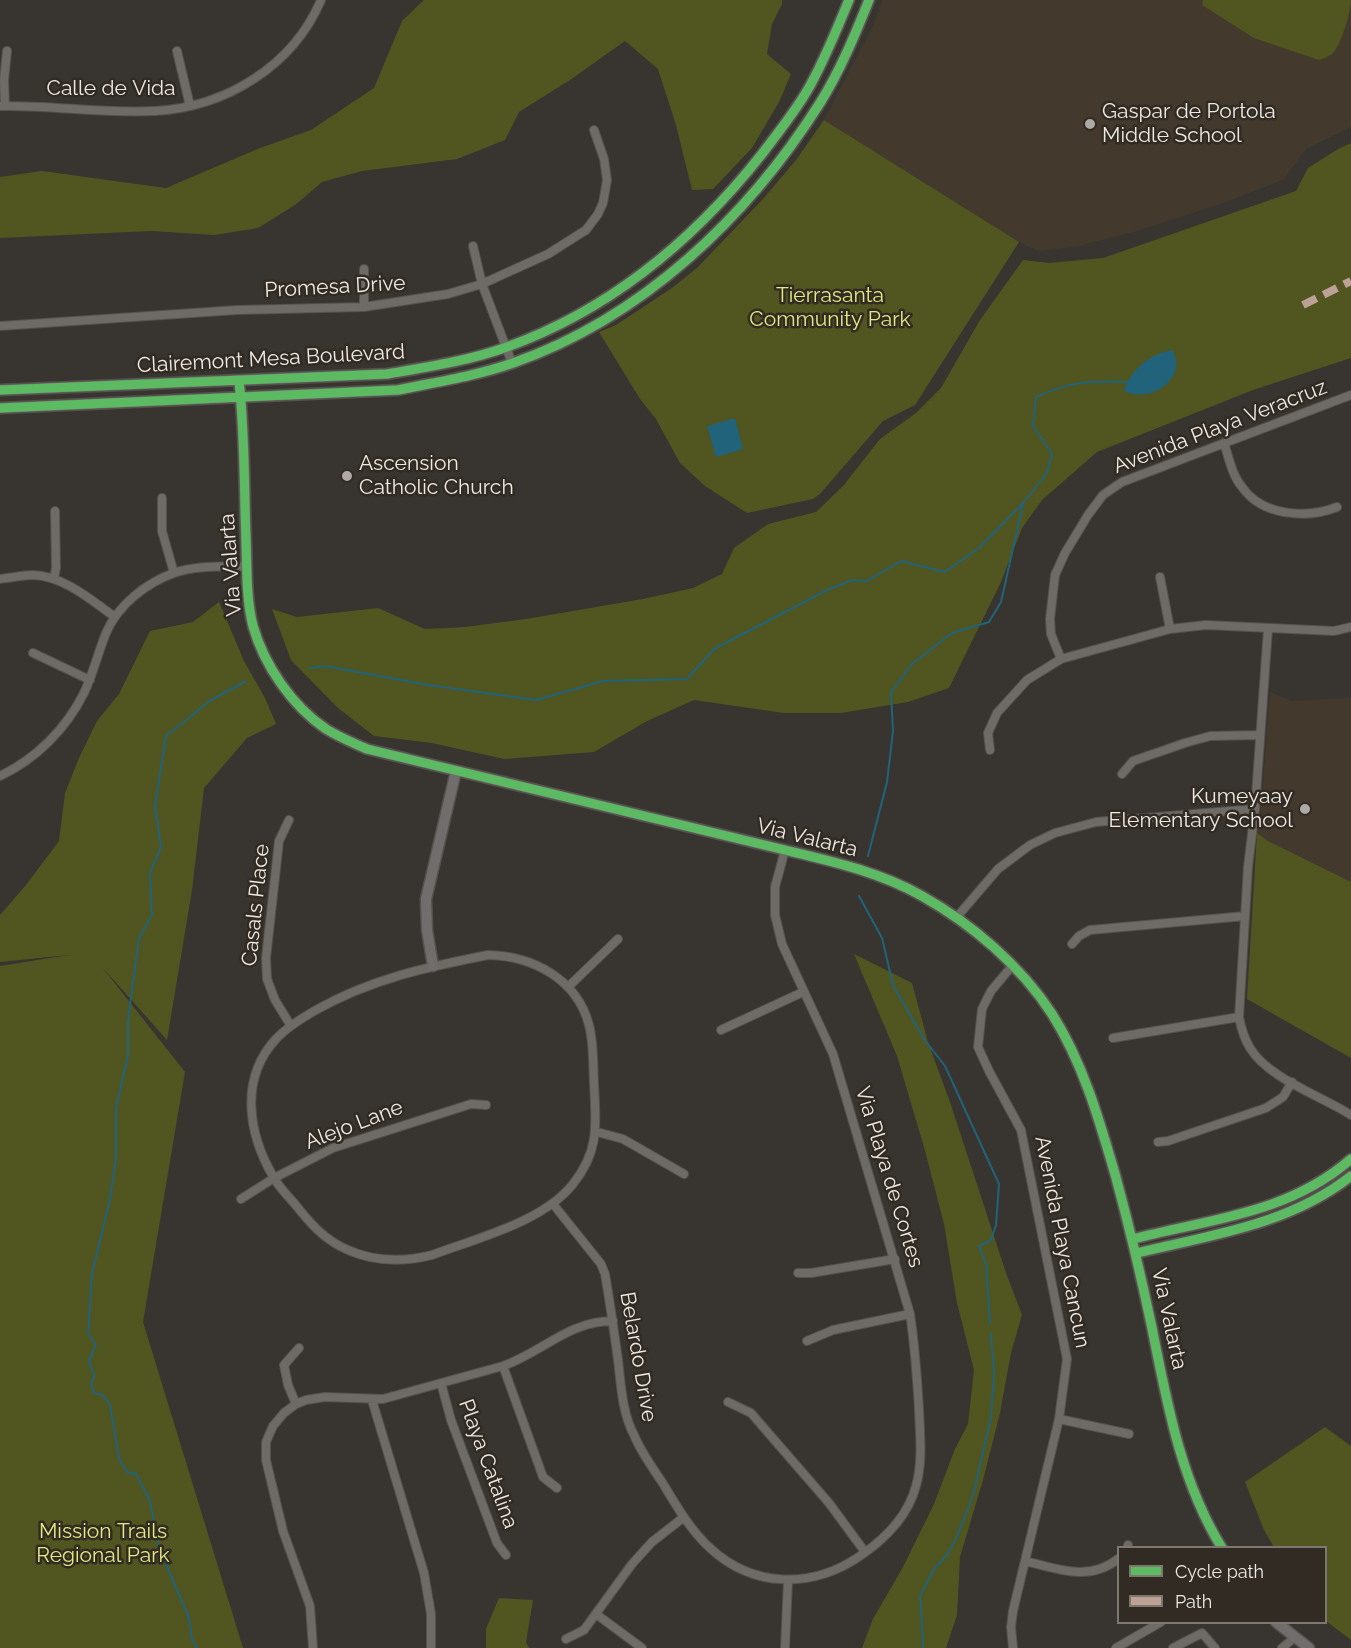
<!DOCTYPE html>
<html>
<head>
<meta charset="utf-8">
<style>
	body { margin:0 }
	#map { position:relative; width:1351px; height:1648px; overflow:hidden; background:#383530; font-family:Raleway,sans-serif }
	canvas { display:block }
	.legend { position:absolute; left:1117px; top:1546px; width:210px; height:78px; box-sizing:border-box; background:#322b23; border:2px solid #7c776f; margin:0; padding:8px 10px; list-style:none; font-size:18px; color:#ece8e2 }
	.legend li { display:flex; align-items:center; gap:12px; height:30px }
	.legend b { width:30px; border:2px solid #7c776f }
</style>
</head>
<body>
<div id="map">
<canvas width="1351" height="1648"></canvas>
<ul class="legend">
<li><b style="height:8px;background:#5cba63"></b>Cycle path</li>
<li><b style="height:8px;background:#bda197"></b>Path</li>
</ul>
</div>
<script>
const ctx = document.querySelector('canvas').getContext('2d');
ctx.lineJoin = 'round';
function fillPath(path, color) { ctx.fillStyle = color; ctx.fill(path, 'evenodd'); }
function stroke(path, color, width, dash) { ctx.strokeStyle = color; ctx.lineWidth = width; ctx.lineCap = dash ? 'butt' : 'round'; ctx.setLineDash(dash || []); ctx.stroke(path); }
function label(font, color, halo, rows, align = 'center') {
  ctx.font = font + ' Raleway,sans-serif'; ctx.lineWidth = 5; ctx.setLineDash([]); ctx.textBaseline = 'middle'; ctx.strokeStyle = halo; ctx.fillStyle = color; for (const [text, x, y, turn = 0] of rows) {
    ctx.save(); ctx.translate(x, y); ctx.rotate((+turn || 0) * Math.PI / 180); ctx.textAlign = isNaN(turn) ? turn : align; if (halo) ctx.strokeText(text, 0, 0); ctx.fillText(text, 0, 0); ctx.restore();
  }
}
fillPath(new Path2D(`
	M882 0H1351V127L1306 149 1283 180 1220 204 1137 231 1078 246 1038 251 1019 242 824 120 874 24Z
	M1270 692 1291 701 1351 698V882L1268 841 1257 833 1263 786Z`), '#433a2d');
fillPath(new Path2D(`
	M424 0H782V4L772 24 767 54 791 74 779 102 752 148 713 189 692 190 676 125 658 69 625 41 570 80 519 112 505 140 457 159 362 171 322 182 295 205 258 228 214 235 152 231 0 238V177L42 171 166 188 260 148 311 130 374 88 402 21Z
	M1203 0H1351C1351 12 1341 46 1332 54 1328 57 1323 59 1319 60L1254 38 1202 5Z
	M824 120 1019 242 915 405 883 421 820 494 813 499 747 513 705 486 680 463 656 419 640 399 599 332 616 325 672 288 698 267 763 199 796 160Z
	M1351 143V358L1253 390 1097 452 1042 500 1022 528 1001 582 949 688 908 702 841 713H784L694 700 647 721 594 752 504 759 432 743 374 736 338 708 291 660 272 609 297 617 378 608 425 629 465 627 526 619 643 599 693 588 722 574 734 548 768 524 816 512 843 486 880 439 916 413 941 388 980 320 1023 260 1049 263 1103 258 1296 191 1308 168 1338 149Z
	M219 602 244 661 265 698 276 724 247 738 204 788 192 890 167 1040 102 967 185 1072 143 1322 243 1648H0V966L69 955 0 962V915L26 885 59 841 65 793 79 758 97 721 119 694 150 631 193 622Z
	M1257 833 1268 841 1351 882V1058L1247 999Z
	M854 954 912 983 928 1042 951 1105 1006 1273 1022 1315 1011 1353 1000 1413 983 1480 960 1557 957 1615 946 1648H862L873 1619 903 1567 934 1504 955 1449 968 1424 974 1370 957 1303 944 1224 924 1147 897 1056Z
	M1325 1427 1351 1446V1640L1326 1621V1548L1274 1547 1264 1530 1245 1482Z
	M499 1598 533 1600 526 1642 529 1648H486V1629Z`), '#515520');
fillPath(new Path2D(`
	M1172 350C1189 375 1153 405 1124 391 1131 369 1150 354 1172 350Z
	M735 418 743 449 716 457 707 426Z`), '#20637b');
stroke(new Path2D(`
	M310 668 325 666 428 685 536 700 603 681 687 679 714 649 829 589 853 580 867 581 901 561 945 572 980 547 1024 502 1047 473 1052 454 1033 426 1036 397C1069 382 1091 380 1127 382
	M868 856 887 782 893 731 891 692 913 663 952 633 989 622 1001 602 1023 504
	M859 896 882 938 893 985 924 1039 945 1066 999 1184 996 1225 991 1240 979 1246 986 1264 990 1324
	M197 1648 192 1640 189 1618 160 1550 150 1501 136 1474 127 1472 119 1459 110 1405 103 1395 94 1393 91 1384 94 1376 89 1361 96 1344 88 1334 92 1274 110 1199 116 1158V1108L128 1055V1020L139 938 152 915 150 873 161 847 155 806 166 736 211 700 246 681
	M923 1648 920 1596 934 1569 947 1555 955 1541 973 1496 991 1417 994 1374 991 1333`), '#20637b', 2);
const street = new Path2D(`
	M177 51 190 106
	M0 106C52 105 104 114 155 111 226 107 293 66 321 0
	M5 106 4 80 7 51
	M473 246 482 284 512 363
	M364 269V307
	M0 326 237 310 364 307 448 294 482 284 548 254 586 230 598 214 603 203 607 180 604 159 594 130
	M1224 443C1229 458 1232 475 1242 487 1262 516 1307 519 1337 507
	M162 498V531L174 573
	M1160 577 1170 629
	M54 578 56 568 55 511
	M0 579C11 578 22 575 33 575 64 576 91 600 115 617
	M1268 629 1255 809 1248 867 1239 1017C1241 1028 1244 1038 1250 1048 1268 1078 1321 1096 1351 1115
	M33 653 90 680
	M1061 659 1051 634 1050 619 1055 575 1065 553 1088 515 1103 495 1122 482 1351 395
	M990 750 988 733 997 713 1027 680 1061 659 1170 629 1206 625 1334 631 1351 627
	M1122 774 1133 761 1185 743 1210 736 1260 735
	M0 776C36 759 66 729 84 693 93 674 98 653 106 633 118 605 146 583 174 573 196 565 223 567 247 566
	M289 820 279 841 266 958 267 979 275 1000 291 1026
	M956 918 998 869 1030 845 1055 833 1096 822 1255 809
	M1072 944 1079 936 1090 930 1245 916
	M488 955C533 956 577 979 589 1025 594 1044 593 1065 594 1084 596 1124 600 1150 573 1184 543 1222 477 1238 432 1255 404 1262 375 1262 348 1250 324 1240 309 1222 294 1203 287 1195 279 1187 274 1178 248 1134 239 1079 276 1039 287 1027 302 1018 316 1010 371 979 427 967 488 955Z
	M1012 966 991 991 982 1009 978 1047 989 1071 1021 1130 1067 1359 1059 1419 1013 1611 1011 1627 1013 1648
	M568 987 618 939
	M721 1030 803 992
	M1113 1038 1239 1017
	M597 1132 623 1139 684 1174
	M1158 1142 1168 1141 1266 1108 1283 1097 1292 1082
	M241 1199 274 1178 333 1148 471 1104 486 1105
	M553 1204 601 1264 605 1274C610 1303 614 1331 618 1360 621 1385 622 1412 634 1435 641 1452 652 1467 662 1482 676 1505 690 1530 710 1548 753 1588 812 1589 860 1556 885 1539 908 1516 916 1486 923 1461 920 1435 919 1409 917 1377 915 1346 910 1314L833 1054 782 944 775 915V887L785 850
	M798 1273H811L895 1259
	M807 1341 833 1330 910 1314
	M503 1366 543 1477 557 1488
	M441 1383 451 1420 497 1543 506 1555
	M372 1400 424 1573 431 1614V1648
	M728 1402 751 1413 829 1503 865 1552
	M296 1404 288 1385 284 1365 299 1348
	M1059 1419 1129 1434
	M1127 1548 1128 1545
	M1025 1561C1058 1569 1089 1582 1118 1559
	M596 1614 642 1648
	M566 1639 584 1630 632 1564 652 1542 684 1517
	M313 1648 310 1606 283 1531 266 1460V1442L273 1426 284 1413 296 1404 306 1400 325 1397 383 1399 503 1366C543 1352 568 1321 613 1321
	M785 1648 788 1581
	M1116 1648 1161 1622
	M1173 1648 1202 1633 1215 1648
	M1282 1648 1294 1638`);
const secondary = new Path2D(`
	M239 381C245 434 244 487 246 540 247 568 246 599 253 626 264 665 292 706 326 729 339 737 353 743 367 749L785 850C831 861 880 872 922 896 972 924 1021 966 1052 1014 1083 1063 1099 1119 1115 1174 1129 1225 1141 1276 1152 1328 1167 1403 1181 1482 1222 1548
	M0 390 387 374C428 367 468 361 507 347 612 309 694 240 762 154 777 134 794 113 807 91 824 62 836 31 849 0
	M0 408 398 390C436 382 476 376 513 363 642 318 748 217 820 103 840 71 855 35 869 0
	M433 966 427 930 426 899 456 771
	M1133 1239C1210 1219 1288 1214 1351 1159
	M1137 1253C1211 1235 1289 1225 1351 1176
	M1276 1622 1309 1648`);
stroke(street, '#55514d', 10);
stroke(secondary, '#55514d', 13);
stroke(street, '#6e6b66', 8);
stroke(secondary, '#706d6c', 10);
stroke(new Path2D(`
	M1303 305 1351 281`), '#bda197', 8, [15, 8]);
stroke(new Path2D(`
	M239 381C245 434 244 487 246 540 247 568 246 599 253 626 264 665 292 706 326 729 339 737 353 743 367 749L785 850C831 861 880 872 922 896 972 924 1021 966 1052 1014 1083 1063 1099 1119 1115 1174 1129 1225 1141 1276 1152 1328 1167 1403 1181 1482 1222 1548
	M0 390 387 374C428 367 468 361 507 347 612 309 694 240 762 154 777 134 794 113 807 91 824 62 836 31 849 0
	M0 408 398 390C436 382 476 376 513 363 642 318 748 217 820 103 840 71 855 35 869 0
	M1133 1239C1210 1219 1288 1214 1351 1159
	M1137 1253C1211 1235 1289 1225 1351 1176`), '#5cba63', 9);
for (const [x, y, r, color] of [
	[1090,124,6,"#ada9a4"],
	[347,476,6,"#ada9a4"],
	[1305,809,6,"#ada9a4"]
]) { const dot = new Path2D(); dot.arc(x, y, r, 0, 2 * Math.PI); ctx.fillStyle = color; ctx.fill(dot); stroke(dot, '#322b23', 2); }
label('21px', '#ece8e2', '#322b23', [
	["Calle de Vida",111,89],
	["Promesa Drive",335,287,-3],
	["Clairemont Mesa Boulevard",271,359,-3],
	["Avenida Playa Veracruz",1220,427,-21],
	["Via Valarta",231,565,-94],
	["Via Valarta",807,838,14],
	["Casals Place",256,905,-84],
	["Alejo Lane",354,1125,-21],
	["Via Playa de Cortes",889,1177,73],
	["Avenida Playa Cancun",1062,1242,79],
	["Via Valarta",1169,1319,78],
	["Belardo Drive",638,1357,80],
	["Playa Catalina",488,1464,70]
]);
label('21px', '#ece8e2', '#322b23', [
	["Gaspar de Portola",1102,112],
	["Middle School",1102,136],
	["Ascension",359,464],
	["Catholic Church",359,488],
	["Kumeyaay",1293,797,"right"],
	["Elementary School",1293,821,"right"]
], 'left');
label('21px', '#e0e97e', '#322b23', [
	["Tierrasanta",830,296],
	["Community Park",830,320],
	["Mission Trails",103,1532],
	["Regional Park",103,1556]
]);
</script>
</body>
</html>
